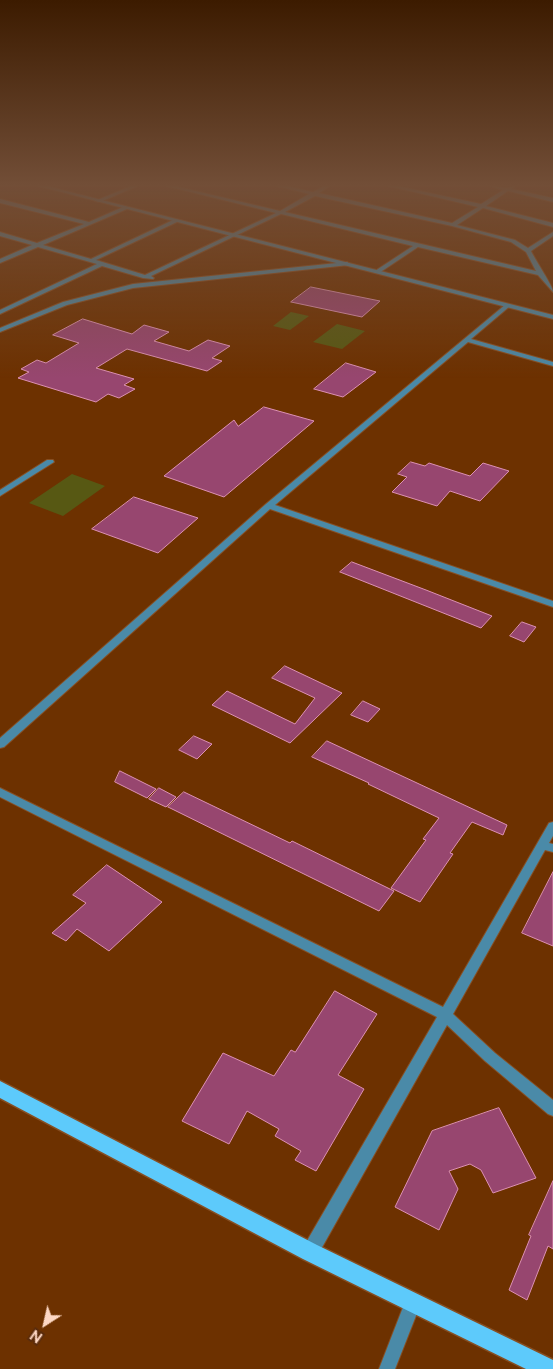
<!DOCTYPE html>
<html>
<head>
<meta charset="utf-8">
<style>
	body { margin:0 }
	#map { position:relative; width:553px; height:1369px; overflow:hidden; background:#6d3100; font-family:Raleway,sans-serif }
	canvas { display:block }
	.north { position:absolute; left:20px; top:1299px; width:50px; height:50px; -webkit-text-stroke:4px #5a2b0b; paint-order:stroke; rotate:215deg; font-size:14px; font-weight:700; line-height:20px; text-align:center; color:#fed8c4 }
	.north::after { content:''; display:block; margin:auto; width:18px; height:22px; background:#fed8c4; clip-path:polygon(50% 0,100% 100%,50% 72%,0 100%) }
</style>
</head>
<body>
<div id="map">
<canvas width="553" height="1369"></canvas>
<div class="north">N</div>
</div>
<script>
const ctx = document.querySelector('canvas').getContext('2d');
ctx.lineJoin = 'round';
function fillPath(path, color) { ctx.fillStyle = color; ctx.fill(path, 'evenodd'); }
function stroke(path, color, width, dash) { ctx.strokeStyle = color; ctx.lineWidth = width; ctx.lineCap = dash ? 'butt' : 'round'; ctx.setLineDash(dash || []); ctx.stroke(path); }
fillPath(new Path2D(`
	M291 312 309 316 290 330 273 326Z
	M337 324 365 331 342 349 313 342Z
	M72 474 105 486 63 516 29 503Z`), '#575813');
const building = new Path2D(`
	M311 287 380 301 362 317 291 302Z
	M83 319 132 334 144 325 169 332 154 341 189 351 208 340 230 346 212 358 222 361 207 371 127 349 96 368 134 379 124 385 135 389 119 398 108 394 96 402 18 378 29 372 21 369 37 360 46 363 79 343 53 335Z
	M346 363 376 372 343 397 314 389Z
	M264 407 314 421 224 497 164 476 234 420 238 426Z
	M411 462 425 466 429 463 470 476 483 463 509 471 480 501 450 491 437 506 392 492 407 477 398 474Z
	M134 497 152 503 198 518 158 553 92 529Z
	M352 562 426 590 492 616 481 628 340 572Z
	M522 622 536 627 524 642 510 636Z
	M285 666 342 693 290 743 212 705 227 691 295 724 315 698 272 678Z
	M363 701 380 709 368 722 351 715Z
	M194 736 212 744 197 759 179 750Z
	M327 741 507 825 503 835 472 822 450 853 453 854 420 902 391 888 426 840 423 839 439 818 368 784 369 783 312 757Z
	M120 771 156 789 147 798 115 782Z
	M159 788 176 797 166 807 149 799Z
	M184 792 290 843 292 841 394 891 379 911 168 807Z
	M107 865 162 902 109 951 77 929 66 941 52 933 86 903 73 895Z
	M553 872V946L522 933Z
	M335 991 377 1014 338 1075 364 1089 316 1171 295 1160 301 1151 275 1136 279 1129 247 1111 229 1144 182 1121 223 1053 274 1076 291 1050 295 1052Z
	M499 1108 536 1178 493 1193 481 1170 470 1164 449 1171 458 1189 439 1230 395 1207 432 1131Z
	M553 1181V1249L548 1246 527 1300 509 1290 531 1236 529 1235Z`);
fillPath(building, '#97466f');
stroke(building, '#dc90b3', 1);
const minor = new Path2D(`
	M131 186H138L100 202 95 201Z
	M166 186H175L280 211 309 194 277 186H287L313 192 324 186H330L319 193 452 223 478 207 388 186H398L481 204 503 190 490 186 507 188 515 186 512 189 553 198V202L508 191 486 206 553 223V227L483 208 457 225 515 240 528 248 553 232V236L531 251C535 260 553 286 553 292L538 275 418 247 379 273H375V271L413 246 281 214 151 276 154 278 153 279 143 278 102 266 0 314V310L97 264 38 247 0 263V259L32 245 0 236V232L37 243 84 224 0 203V199L89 222 123 207H127V209L43 245 91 259 173 220H177V222L96 260 145 275 276 213ZM315 196 452 226 511 242 526 252 536 271 285 212Z
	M347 262 350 264 349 265 133 288 67 305 0 332V328L63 302 133 284Z
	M505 305 510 306 471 339 553 362V366L468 342 275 505 553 601V607L270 509 4 747 0 748V738L266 504Z
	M47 460H53L54 462 0 496V490Z
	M0 788 443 1007 549 823 553 822V836L549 843 553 844V852L545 850 453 1014 495 1053 553 1100V1116L548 1114 485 1061 447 1025 316 1258 310 1260 304 1258 302 1252 304 1246 437 1017 0 797Z
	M413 1295 419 1297 421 1303 395 1369H379L407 1297Z`);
const tertiary = new Path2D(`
	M38 186H47L553 315V319Z`);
const primary = new Path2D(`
	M0 1081 317 1245 553 1360V1369H526L303 1259 0 1098Z`);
stroke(minor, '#874f23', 2);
stroke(tertiary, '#874f23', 2);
stroke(primary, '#874f23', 3);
fillPath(minor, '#4a8aa8');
fillPath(tertiary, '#4a8aa8');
fillPath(primary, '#5dcafb');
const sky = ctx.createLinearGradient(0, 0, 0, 378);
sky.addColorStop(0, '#3c1b00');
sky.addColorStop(0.49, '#724e37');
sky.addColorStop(1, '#724e3700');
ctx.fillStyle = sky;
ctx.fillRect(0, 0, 553, 378);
</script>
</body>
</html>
